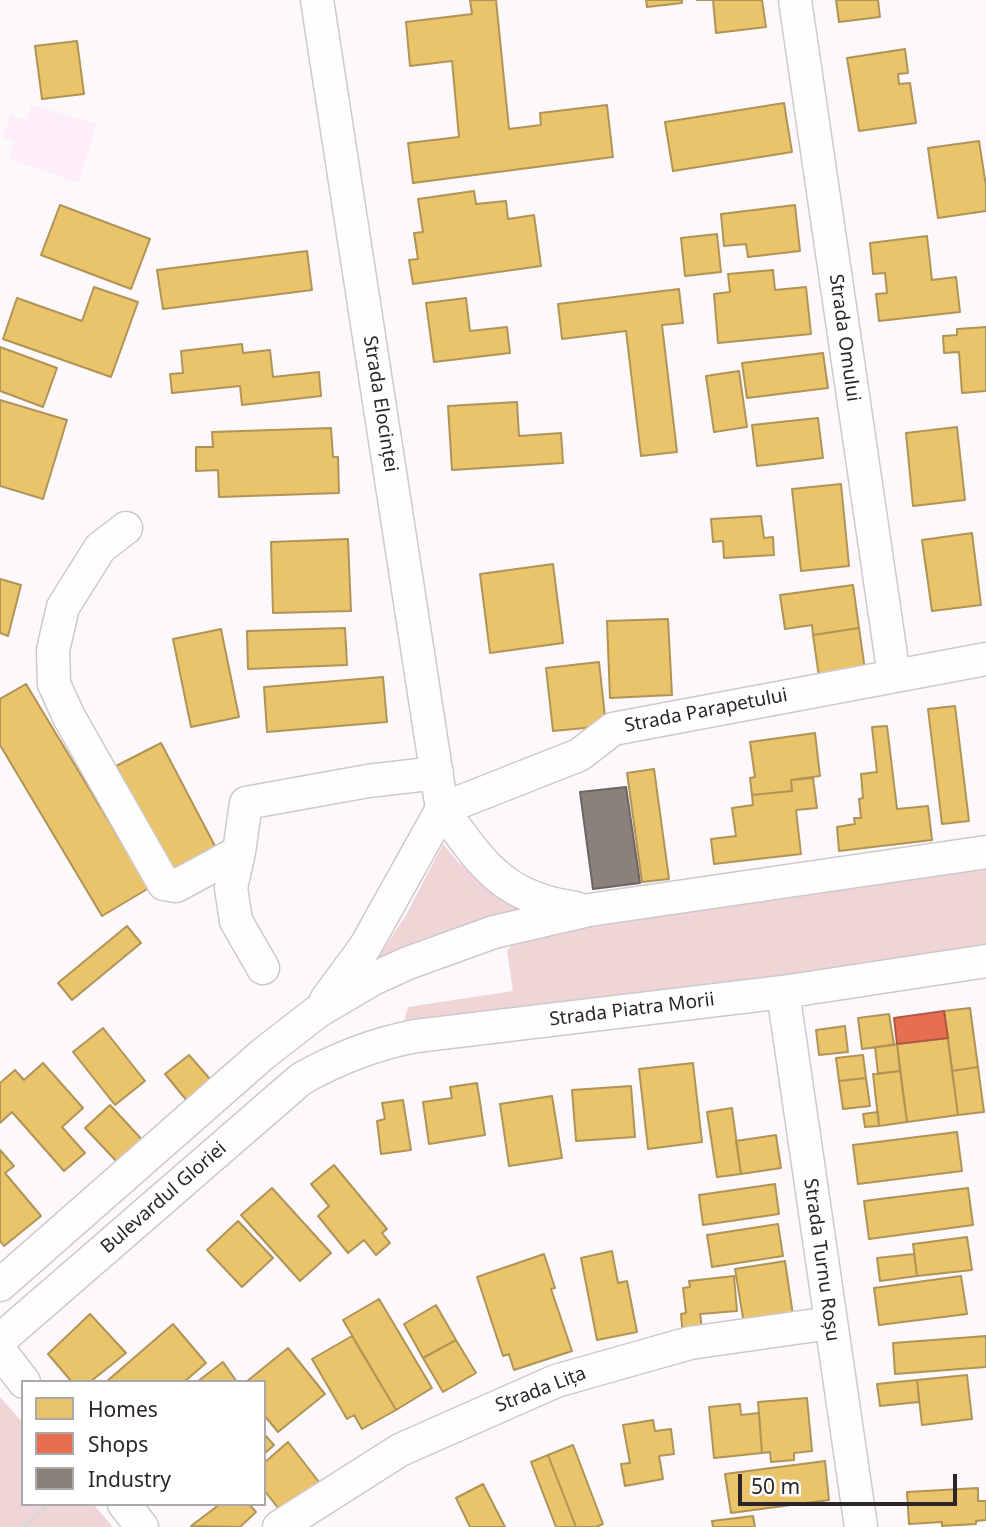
<!DOCTYPE html>
<html>
<head>
<meta charset="utf-8">
<style>
	body { margin:0 }
	#map { position:relative; width:986px; height:1527px; overflow:hidden; background:#fdf8fb; font-family:"Noto Sans",sans-serif }
	canvas { display:block }
	.legend { position:absolute; left:21px; top:1380px; width:245px; height:126px; box-sizing:border-box; background:#fff; border:2px solid #aba8a9; margin:0; padding:9px 12px; list-style:none; font-size:21px; color:#2c2529 }
	.legend li { display:flex; align-items:center; gap:14px; height:35px }
	.legend b { width:35px; border:2px solid #aba8a9 }
	.scale { position:absolute; left:738px; top:1474px; width:219px; height:32px; box-sizing:border-box; border:4px solid #2c2529; border-top:0; padding-left:9px; font-size:21px; line-height:24px; white-space:nowrap; color:#2c2529; -webkit-text-stroke:5px #fff; paint-order:stroke }
</style>
</head>
<body>
<div id="map">
<canvas width="986" height="1527"></canvas>
<ul class="legend">
<li><b style="height:19px;background:#e9c46a"></b>Homes</li>
<li><b style="height:19px;background:#e76f51"></b>Shops</li>
<li><b style="height:19px;background:#8a817c"></b>Industry</li>
</ul>
<div class="scale">50 m</div>
</div>
<script>
const ctx = document.querySelector('canvas').getContext('2d');
ctx.lineJoin = 'round';
function fillPath(path, color) { ctx.fillStyle = color; ctx.fill(path, 'evenodd'); }
function stroke(path, color, width, dash) { ctx.strokeStyle = color; ctx.lineWidth = width; ctx.lineCap = dash ? 'butt' : 'round'; ctx.setLineDash(dash || []); ctx.stroke(path); }
function label(font, color, halo, rows, align = 'center') {
  ctx.font = font + ' "Noto Sans",sans-serif'; ctx.lineWidth = 7; ctx.setLineDash([]); ctx.textBaseline = 'middle'; ctx.strokeStyle = halo; ctx.fillStyle = color; for (const [text, x, y, turn = 0] of rows) {
    ctx.save(); ctx.translate(x, y); ctx.rotate((+turn || 0) * Math.PI / 180); ctx.textAlign = isNaN(turn) ? turn : align; if (halo) ctx.strokeText(text, 0, 0); ctx.fillText(text, 0, 0); ctx.restore();
  }
}
fillPath(new Path2D(`
	M32 105 96 124 79 183 9 159 15 142 2 138 11 115 26 120Z`), '#feeef8');
fillPath(new Path2D(`
	M443 844 458 862 503 901 537 914 370 970 406 915Z
	M986 867V949L415 1033 404 1022 408 1007 513 991 507 951 511 946 561 931Z
	M0 1397 23 1423V1504H93L113 1527H0Z`), '#f0d5d6');
const homes = new Path2D(`
	M470 0H496L509 129 541 125 540 113 607 105 613 157 413 183 408 143 459 137 452 61 410 66 406 22 472 14Z
	M646 0H682V3L647 7Z
	M697 0H762L766 27 716 33 713 0Z
	M836 0H878L880 17 839 22Z
	M77 41 84 94 42 99 35 46Z
	M905 49 908 73 898 74 899 84 910 83 916 123 859 131 847 58Z
	M784 103 792 152 673 171 665 122Z
	M979 141 986 186V211L938 218 928 148Z
	M474 191 476 204 506 201 508 219 534 215 541 266 413 284 409 260 418 259 414 233 423 232 418 199Z
	M60 205 150 239 131 289 41 255Z
	M795 205 800 251 748 257 746 244 724 246 721 214Z
	M717 234 721 272 685 276 681 238Z
	M927 236 932 280 956 277 960 312 879 321 876 294 887 293 885 273 873 274 870 243Z
	M307 251 312 290 163 309 157 270Z
	M773 270 775 290 806 287 811 334 718 343 714 294 730 292 728 274Z
	M94 287 138 302 111 377 3 339 17 298 82 321Z
	M679 289 683 323 662 325 677 452 641 456 626 331 562 339 558 304Z
	M466 298 470 331 507 327 510 353 434 362 426 303Z
	M986 327V391L962 393 959 352 944 353 943 336 957 335V329Z
	M242 344 243 353 270 350 273 377 319 372 321 396 242 405 240 386 172 393 170 374 183 373 181 351Z
	M0 347 57 368 43 407 0 391Z
	M823 353 828 388 747 398 742 363Z
	M739 371 747 427 714 432 706 376Z
	M0 400 67 420 43 499 0 486Z
	M517 402 519 436 561 433 563 463 452 470 448 406Z
	M818 418 823 458 757 466 752 425Z
	M957 427 965 500 913 506 906 433Z
	M331 428 333 457H338L339 493 219 497 218 470 196 471V447H213L212 432Z
	M841 484 849 566 801 571 792 489Z
	M761 516 764 538 773 537 774 555 724 558 723 541 713 542 711 519Z
	M972 533 981 605 932 611 922 540Z
	M348 539 351 611 273 613 271 542Z
	M553 564 563 643 490 653 480 574Z
	M0 579 21 585 8 636 0 633Z
	M853 585 859 628 813 635 812 625 785 629 780 595Z
	M668 619 672 695 610 698 607 621Z
	M345 628 347 665 248 669 247 631Z
	M859 628 865 670 819 677 813 635Z
	M221 629 239 717 191 727 173 639Z
	M599 662 606 726 553 731 546 668Z
	M383 677 387 722 267 732 264 687Z
	M26 684 149 888 102 916 0 745V699Z
	M955 706 969 821 942 824 928 709Z
	M887 726 897 809 928 806 932 840 839 851 837 827 855 824 854 818H861L859 799 863 798 861 774 877 772 872 727Z
	M815 733 820 776 791 780 792 791 752 795 750 778 755 777 750 742Z
	M161 743 216 848 172 871 116 766Z
	M654 769 669 879 642 882 627 773Z
	M813 778 817 808 796 810 801 854 714 864 711 839 736 836 732 808 753 805 752 795 792 791 791 780Z
	M127 926 141 943 72 1000 58 983Z
	M970 1008 978 1067 952 1071 944 1011Z
	M889 1014 894 1045 862 1049 858 1018Z
	M845 1026 848 1052 819 1055 816 1030Z
	M103 1028 145 1081 115 1105 73 1052Z
	M948 1038 958 1115 907 1122 897 1044Z
	M897 1044 900 1071 878 1074 875 1047Z
	M189 1055 217 1087 192 1107 165 1074Z
	M863 1055 866 1078 839 1081 836 1058Z
	M43 1063 83 1108 62 1127 85 1153 64 1171 12 1112 0 1123V1083L15 1070 24 1080Z
	M693 1063 702 1142 648 1149 639 1069Z
	M978 1067 984 1112 958 1115 952 1071Z
	M900 1071 907 1122 879 1126 873 1074Z
	M866 1078 870 1106 843 1109 839 1081Z
	M477 1083 485 1135 429 1144 423 1102 452 1098 450 1087Z
	M631 1086 635 1137 576 1141 572 1090Z
	M552 1096 562 1158 509 1166 500 1104Z
	M403 1100 411 1150 381 1154 377 1121 385 1119 382 1103Z
	M110 1105 145 1143 120 1165 85 1128Z
	M732 1108 741 1174 717 1177 707 1112Z
	M878 1112 879 1126 865 1127 863 1114Z
	M957 1132 962 1171 858 1184 853 1145Z
	M776 1135 781 1168 741 1174 736 1141Z
	M0 1150 14 1166 5 1173 41 1216 4 1246 0 1241Z
	M334 1165 387 1229 382 1233 390 1243 376 1255 364 1240 348 1253 318 1216 329 1206 311 1184Z
	M775 1184 779 1214 703 1225 699 1195Z
	M272 1188 331 1253 300 1281 241 1215Z
	M968 1188 973 1225 869 1239 864 1201Z
	M238 1221 273 1258 242 1287 207 1250Z
	M778 1224 783 1256 712 1267 707 1235Z
	M967 1237 972 1270 917 1276 913 1244Z
	M612 1251 618 1283 627 1281 637 1332 597 1340 581 1258Z
	M544 1254 555 1288 551 1289 572 1351 514 1370 509 1354 503 1356 477 1277Z
	M914 1254 917 1276 880 1281 877 1258Z
	M785 1261 794 1322 745 1330 735 1269Z
	M734 1276 737 1311 700 1314 703 1335 683 1337 681 1314 686 1313 683 1288 690 1287 689 1281Z
	M961 1276 967 1314 879 1325 874 1288Z
	M379 1299 432 1388 396 1410 343 1320Z
	M436 1305 456 1340 423 1358 404 1324Z
	M90 1314 126 1353 90 1382H72L48 1354Z
	M173 1324 206 1363 184 1382H106Z
	M352 1336 396 1410 362 1429 354 1415 347 1419 312 1359Z
	M986 1336V1367L895 1374 893 1343Z
	M456 1340 476 1373 443 1392 423 1358Z
	M288 1348 325 1394 278 1432 264 1415V1382H246Z
	M223 1362 237 1382H197Z
	M967 1375 972 1419 922 1425 917 1380Z
	M917 1380 919 1402 880 1406 877 1384Z
	M807 1398 812 1451 794 1453V1460L771 1462 770 1452 762 1453 758 1402Z
	M740 1404 741 1415 759 1413 762 1453 714 1458 709 1407Z
	M653 1420 655 1431 671 1429 674 1454 659 1456 663 1479 625 1486 621 1464 630 1463 623 1425Z
	M264 1434 274 1445 264 1454Z
	M288 1442 319 1482 282 1513 264 1490V1463Z
	M573 1445 603 1524 596 1527H576L548 1455Z
	M548 1455 576 1527H556L531 1462Z
	M825 1461 829 1500 731 1513 725 1474Z
	M483 1484 505 1527H470L456 1498Z
	M978 1488V1501H986V1520L976 1521V1524L942 1526V1522L909 1524 907 1492Z
	M220 1504H249L256 1512 240 1527 191 1526Z
	M753 1516 755 1527H713L712 1521Z`);
fillPath(homes, '#e9c46a');
stroke(homes, '#b09456', 2);
const shops = new Path2D(`
	M944 1011 948 1038 897 1044 894 1018Z`);
fillPath(shops, '#e76f51');
stroke(shops, '#af5945', 2);
const industry = new Path2D(`
	M626 787 640 883 593 889 580 792Z`);
fillPath(industry, '#8a817c');
stroke(industry, '#6e6563', 2);
const minor = new Path2D(`
	M317 0 442 809C483 865 503 898 576 908
	M795 0 894 676
	M126 528 100 548 63 607 53 650 54 684 69 717 164 884 176 886 239 852 246 803 368 781 437 773
	M442 809 579 755 613 729 986 659
	M239 852 231 888 236 921 263 968
	M783 992 861 1527
	M326 1000 365 947 442 809
	M0 1285 263 1054 317 1012 373 979 408 963 494 932 589 910 986 852
	M0 1340 301 1079C338 1058 374 1044 416 1036L783 992 986 961
	M0 1351 24 1382
	M124 1504 142 1527
	M279 1527 400 1450 556 1381 690 1343 830 1323`);
stroke(minor, '#cec9cc', 35);
stroke(new Path2D(`
	M23 1527 49 1504`), '#d9d7d8', 4.5, [5, 3.5]);
stroke(minor, '#fffefe', 32);
label('19px', '#2c2529', '#fff', [
	["Strada Omului",844,338,82],
	["Strada Elocinței",380,404,81],
	["Strada Parapetului",706,711,-11],
	["Strada Piatra Morii",632,1010,-7],
	["Bulevardul Gloriei",164,1198,-41],
	["Strada Turnu Roșu",821,1260,82],
	["Strada Lița",541,1390,-21]
]);
</script>
</body>
</html>
